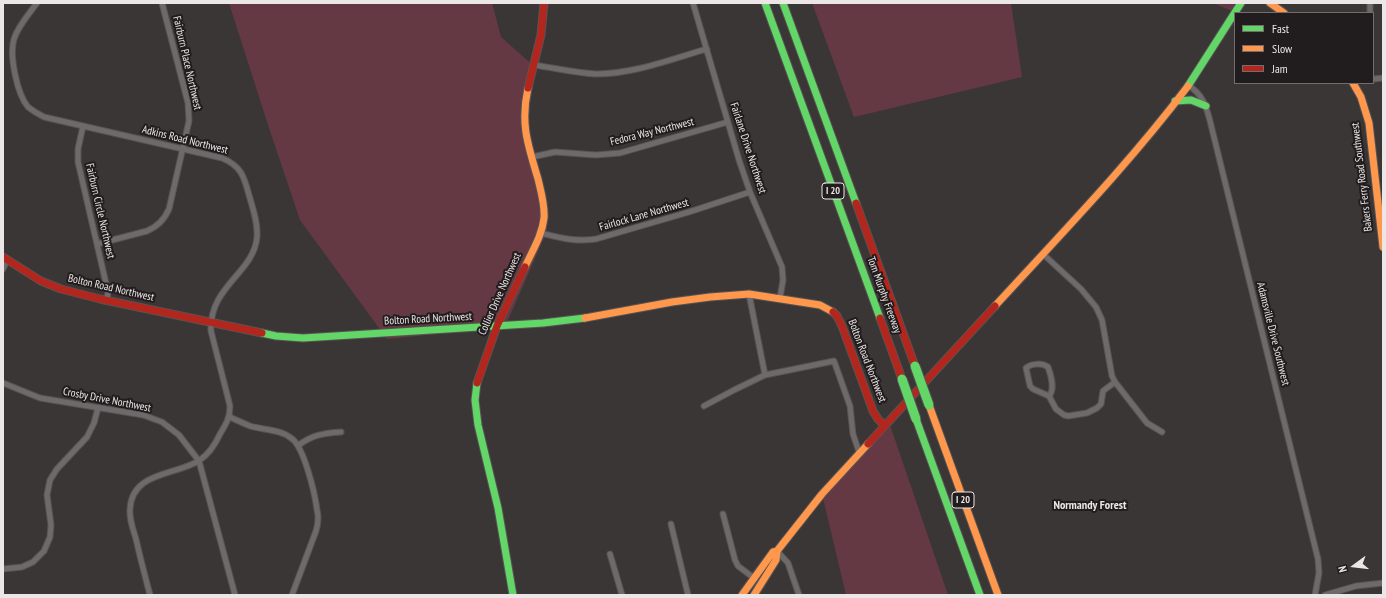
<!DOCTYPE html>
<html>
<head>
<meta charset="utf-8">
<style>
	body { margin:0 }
	#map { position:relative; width:1386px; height:598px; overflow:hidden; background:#3b3636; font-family:"PT Sans Narrow",sans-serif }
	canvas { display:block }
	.frame { position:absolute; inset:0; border:4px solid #ede6e7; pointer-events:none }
	.legend { position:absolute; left:1234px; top:12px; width:140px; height:72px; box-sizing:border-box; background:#211c1d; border:1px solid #736d6e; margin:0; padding:5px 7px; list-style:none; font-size:12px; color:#ede6e7 }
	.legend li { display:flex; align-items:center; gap:8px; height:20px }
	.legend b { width:20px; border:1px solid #736d6e }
	.north { position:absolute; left:1334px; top:546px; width:40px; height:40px; -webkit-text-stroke:3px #211c1d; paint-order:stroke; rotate:255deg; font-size:11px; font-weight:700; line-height:16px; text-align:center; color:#ede6e7 }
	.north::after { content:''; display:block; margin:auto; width:14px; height:18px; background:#ede6e7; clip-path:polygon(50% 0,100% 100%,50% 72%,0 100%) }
</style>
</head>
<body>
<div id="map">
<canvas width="1386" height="598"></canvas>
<div class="frame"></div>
<ul class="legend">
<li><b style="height:5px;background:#63d668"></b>Fast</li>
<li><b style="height:5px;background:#ff974d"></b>Slow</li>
<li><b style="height:5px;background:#b3261e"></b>Jam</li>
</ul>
<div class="north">N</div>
</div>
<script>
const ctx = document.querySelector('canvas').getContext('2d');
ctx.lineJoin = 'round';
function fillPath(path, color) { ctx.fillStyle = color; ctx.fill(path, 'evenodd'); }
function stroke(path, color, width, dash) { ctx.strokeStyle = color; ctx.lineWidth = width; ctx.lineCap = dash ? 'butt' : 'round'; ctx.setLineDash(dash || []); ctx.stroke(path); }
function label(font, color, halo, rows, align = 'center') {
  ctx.font = font + ' "PT Sans Narrow",sans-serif'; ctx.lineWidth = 4; ctx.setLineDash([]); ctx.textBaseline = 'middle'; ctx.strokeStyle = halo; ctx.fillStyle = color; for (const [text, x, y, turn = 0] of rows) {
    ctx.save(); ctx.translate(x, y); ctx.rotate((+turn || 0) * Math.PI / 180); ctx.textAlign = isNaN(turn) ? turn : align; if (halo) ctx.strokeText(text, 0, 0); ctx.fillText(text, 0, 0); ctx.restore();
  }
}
fillPath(new Path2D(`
	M229 3H492L501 37 536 68 526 128 537 169 547 231 505 327 387 339 300 220 268 125Z
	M812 3H1011L1022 77 854 117Z
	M1213 3H1243L1237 13Z
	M888 419 948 595H846L822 494Z`), '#643943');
const street = new Path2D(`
	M37 3C29 14 18 26 14 39 9 55 17 94 28 107 33 111 38 114 44 117L222 158C241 166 244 176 249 195 253 209 258 223 257 237 254 273 209 286 211 331L230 406C230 418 226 424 220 434 215 445 210 453 200 460 176 476 132 471 130 509 129 519 133 529 136 539 140 557 145 576 150 595
	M693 3 739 160 750 192 782 267 783 280 780 298
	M1370 13V3
	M534 65C555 68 575 73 596 74 634 74 671 59 707 49
	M1373 79 1383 78
	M1188 85C1202 94 1206 105 1210 121L1318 559 1319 573 1315 595
	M83 126 78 149V162L108 292 107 300
	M532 157 555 152 596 155 620 153 728 122
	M541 233C561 238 575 242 596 239L689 212 750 192
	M97 244 147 231C158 226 164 220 169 209L189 121 188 103 162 3
	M1043 254 1081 289 1096 307 1102 320 1112 376 1115 382 1147 423 1162 432
	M3 269 7 260
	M749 294 765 375
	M3 383 40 398 143 415 162 422 179 435 199 461 235 595
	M1049 396C1055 390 1051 375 1048 367 1042 363 1032 363 1026 368L1030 386 1033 389 1049 396 1056 409 1064 415 1068 416 1087 413 1097 408 1101 404 1103 391 1115 382
	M704 406 734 390 765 375 834 361 850 406 853 434 859 452
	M230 417C236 420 243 423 250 426 263 430 280 429 291 438 304 446 315 494 317 510 319 517 318 524 316 531L292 595
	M299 445C312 435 324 433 341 432
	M723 514 735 560 738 566 754 578
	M671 524 688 595
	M777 551 788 563 799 595
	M610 554 622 595
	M3 569 22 567 33 562 44 551 50 537 51 525 47 495 50 480 57 469 87 437 94 423 98 408
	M1325 595 1356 586 1383 583`);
const fast = new Path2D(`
	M765 3 880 318
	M783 3 856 203
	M1188 86 1241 3
	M1175 101 1191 100 1206 106
	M262 333 276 336 303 338 543 323 585 318
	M477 383 475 400 478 425 498 508 513 595
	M916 419 980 595`);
const slow = new Path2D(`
	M1270 3 1284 13
	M1353 83 1361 97 1369 123 1383 247
	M525 267C532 251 542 236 544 218 545 205 541 192 538 179 528 145 520 124 528 88
	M995 306C1061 234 1129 164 1188 86
	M585 318 672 302 710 297 749 294 820 305 833 312
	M929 405 998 595
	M742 595 773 552 777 551 822 494 868 444
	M754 595 776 560 777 551`);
const jam = new Path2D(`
	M528 88 541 35 544 3
	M856 203 915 366
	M3 257 41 281 61 289 100 299 262 333
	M833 312 837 316 842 326 873 411 878 419 884 425
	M880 318 902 379
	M477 383 497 326 525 267
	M868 444 995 306`);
stroke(street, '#575353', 7);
stroke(fast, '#575353', 9);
stroke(slow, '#575353', 9);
stroke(jam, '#575353', 9);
stroke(street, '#6e6a6b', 5);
stroke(fast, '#63d668', 7);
stroke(slow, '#ff974d', 7);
stroke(jam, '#b3261e', 7);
const fastBridge = new Path2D(`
	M915 366 929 405
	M902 379 916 419`);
stroke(fastBridge, '#575353', 11, []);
stroke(fastBridge, '#63d668', 9);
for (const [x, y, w] of [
	[833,191,22],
	[963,500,22]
]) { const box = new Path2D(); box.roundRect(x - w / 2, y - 8, w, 16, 3); ctx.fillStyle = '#211c1d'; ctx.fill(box); stroke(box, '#ede6e7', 1); }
label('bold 10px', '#ede6e7', null, [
	["I 20",833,191],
	["I 20",963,500]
]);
label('11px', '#ede6e7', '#211c1d', [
	["Fairburn Place Northwest",187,63,77],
	["Fedora Way Northwest",652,132,-14],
	["Adkins Road Northwest",185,140,14],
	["Fairlane Drive Northwest",748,148,72],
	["Bakers Ferry Road Southwest",1362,177,-97],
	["Fairburn Circle Northwest",100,211,77],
	["Fairlock Lane Northwest",644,215,-16],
	["Bolton Road Northwest",111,288,13],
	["Collier Drive Northwest",500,294,-66],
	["Tom Murphy Freeway",884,295,70],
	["Bolton Road Northwest",428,319,-3],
	["Adamsville Drive Southwest",1273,334,76],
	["Bolton Road Northwest",867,361,69],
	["Crosby Drive Northwest",107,400,11]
]);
label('bold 12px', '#ede6e7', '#211c1d', [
	["Normandy Forest",1090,506]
]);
</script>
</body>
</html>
